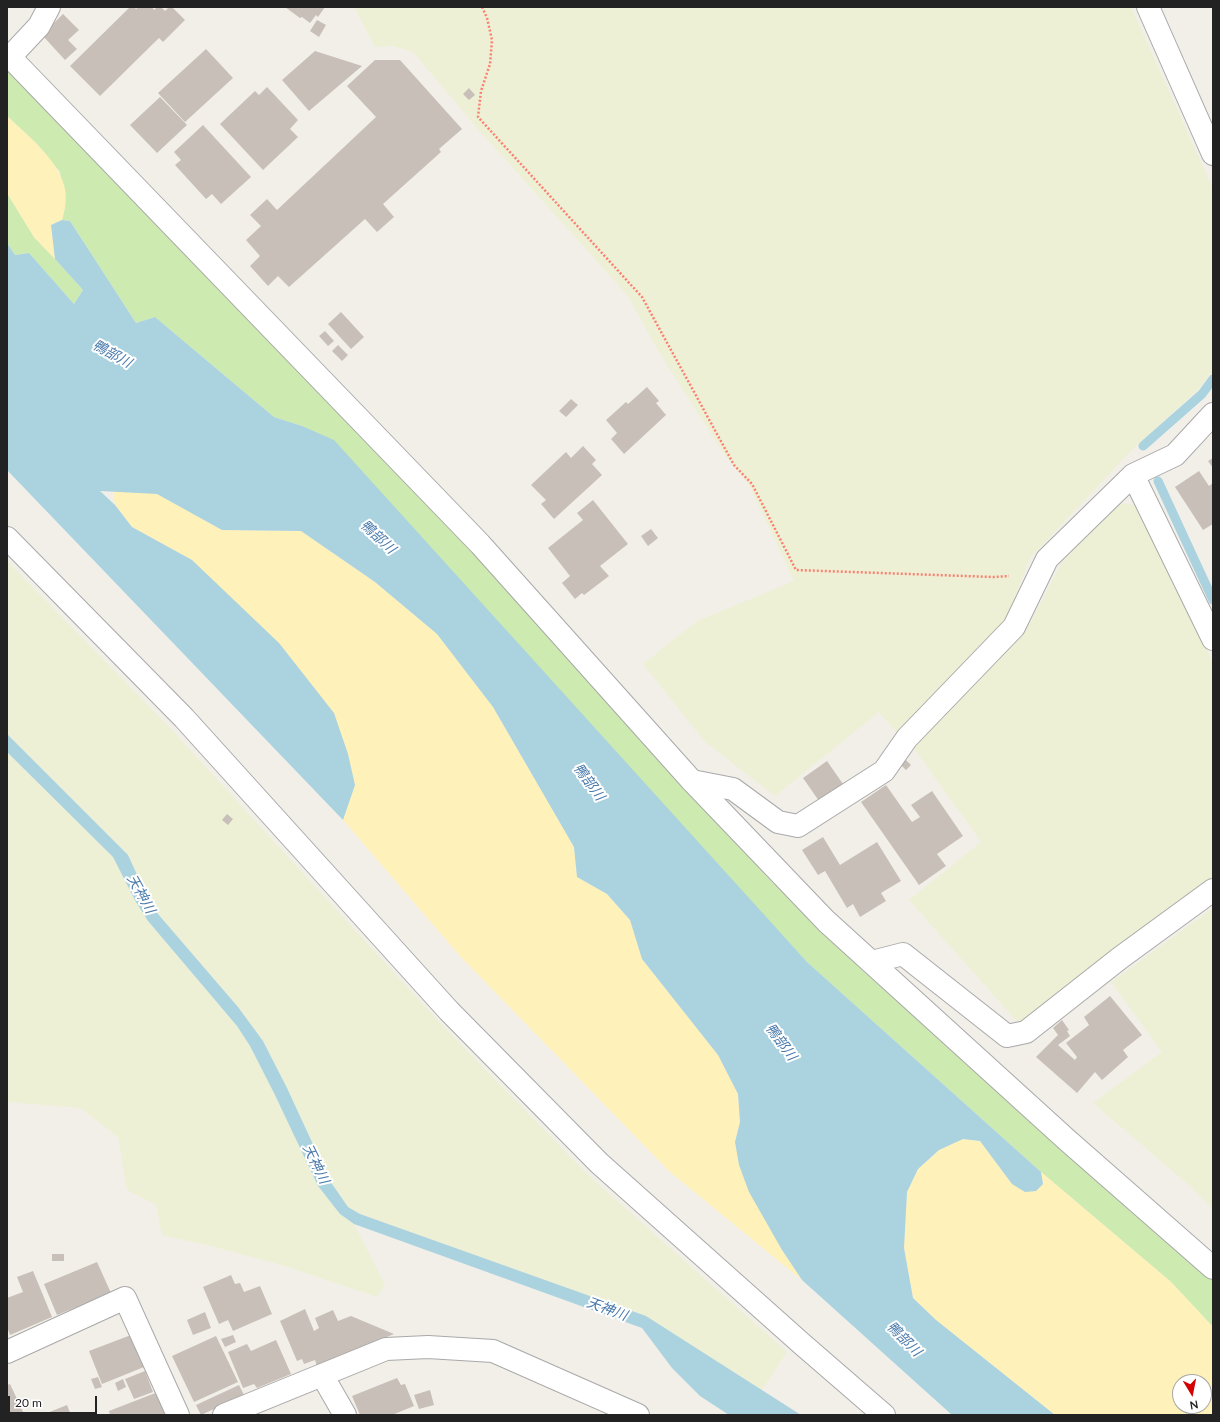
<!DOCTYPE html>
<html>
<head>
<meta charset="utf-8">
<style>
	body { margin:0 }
	#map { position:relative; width:1220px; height:1422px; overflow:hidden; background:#f2efe9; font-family:Lato,sans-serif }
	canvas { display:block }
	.frame { position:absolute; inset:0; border:8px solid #222; pointer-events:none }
	.north { position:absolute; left:1172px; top:1374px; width:40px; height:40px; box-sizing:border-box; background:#fff; border:1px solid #a7a7a7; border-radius:50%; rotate:170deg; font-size:11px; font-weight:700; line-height:16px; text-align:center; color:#222 }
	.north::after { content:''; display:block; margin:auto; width:14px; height:18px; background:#d40000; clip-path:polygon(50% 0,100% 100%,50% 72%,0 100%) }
	.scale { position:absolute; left:8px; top:1396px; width:89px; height:18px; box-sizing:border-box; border:2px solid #222; border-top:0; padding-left:5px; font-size:12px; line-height:14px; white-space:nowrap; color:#222; -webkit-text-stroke:3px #fff; paint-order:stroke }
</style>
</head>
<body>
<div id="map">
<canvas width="1220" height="1422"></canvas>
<div class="frame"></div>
<div class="north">N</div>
<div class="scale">20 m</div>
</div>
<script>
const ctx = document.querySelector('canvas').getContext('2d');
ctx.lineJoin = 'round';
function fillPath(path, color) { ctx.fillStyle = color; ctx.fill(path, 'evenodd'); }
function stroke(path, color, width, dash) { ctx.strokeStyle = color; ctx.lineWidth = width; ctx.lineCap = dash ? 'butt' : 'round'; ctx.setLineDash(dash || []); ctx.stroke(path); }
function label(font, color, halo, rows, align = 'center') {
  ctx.font = font + ' Lato,"Noto Sans JP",sans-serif'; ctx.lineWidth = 4; ctx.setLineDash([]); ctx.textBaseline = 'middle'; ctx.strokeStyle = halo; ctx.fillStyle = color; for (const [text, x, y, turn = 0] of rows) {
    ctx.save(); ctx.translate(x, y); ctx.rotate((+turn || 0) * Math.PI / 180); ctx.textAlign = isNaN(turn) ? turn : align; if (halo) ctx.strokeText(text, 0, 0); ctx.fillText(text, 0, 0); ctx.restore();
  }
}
fillPath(new Path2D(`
	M354 7H1131L1213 189V370L1198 390 1131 451 1030 558 1005 622 898 734 879 712 775 796 705 742 643 664 697 621 794 581 749 485 722 451 657 349 628 296 477 128 413 52 393 46 375 47Z
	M1119 503 1137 505 1213 663V878L1021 1026 909 900 981 842 913 747 1030 623 1062 562Z
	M7 561 170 728 440 1023 588 1175 787 1352 762 1390 646 1316 360 1214 348 1207 330 1181 287 1088 263 1041 238 1007 158 914 147 896 128 855 7 734Z
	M7 752 113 857 136 902 148 921 237 1026 250 1046 274 1093 318 1186 340 1214 354 1224 385 1285 377 1297 285 1266 211 1246 162 1235 156 1205 127 1190 118 1137 80 1108 7 1102Z
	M1213 908V1209L1191 1187 1093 1103 1162 1052 1111 982Z`), '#eef0d5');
fillPath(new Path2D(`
	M7 69 474 548 686 788 771 881 863 971 1060 1145 1213 1277V1327L1171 1282 1041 1172 807 962 302 426 274 417 155 317 136 323 70 221 62 220 65 207 60 172 37 144 7 116Z
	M7 193 34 237 55 259 83 290 74 304 29 253 15 255 7 243Z`), '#cdebb0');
fillPath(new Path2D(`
	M7 116C28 136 59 160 65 189 67 199 65 210 62 220L51 225 55 259 34 237 7 193Z
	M113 491 157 493 222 530 301 531 375 582 437 634 493 707 574 847 577 877 607 894 630 920 642 959 718 1055 738 1094 740 1122 735 1142 782 1250 802 1280 670 1172 460 956 343 820 354 785 192 560 132 527 115 505Z
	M963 1139 980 1141 1012 1184H1043L1041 1172 1171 1282 1213 1327V1415H1055L936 1320 913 1298 904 1248 907 1192 918 1169 939 1150ZM1180 1382H1204V1406H1180Z`), '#fff1ba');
fillPath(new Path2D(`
	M62 220 70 221 136 323 155 317 274 417 302 426 334 440 807 962 1041 1172 1043 1184 1036 1191 1025 1192 1012 1184 980 1141 963 1139 939 1150 918 1169 907 1192 904 1248 913 1298 936 1320 1055 1415H952L802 1280 782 1250 749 1192 739 1165 735 1142 740 1122 738 1094 718 1055 642 959 630 920 607 894 577 877 574 847 493 707 437 634 375 582 301 531 222 530 157 494 100 491 115 505 132 527 192 560 279 643 334 713 348 754 355 785 343 820 7 470V243L15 255 29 253 74 304 83 290 55 259 51 225Z
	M7 734 128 855 147 896 158 914 238 1007 263 1041 287 1088 330 1181 348 1207 360 1214 646 1316 801 1415H729L700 1396 672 1368 642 1328 354 1224 340 1214 318 1186 274 1093 250 1046 237 1026 148 921 136 902 113 857 7 752Z`), '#aad3df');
stroke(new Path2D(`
	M1143 446 1202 394 1213 379
	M1158 481 1213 600`), '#aad3df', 9);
fillPath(new Path2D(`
	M130 7H134L136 9 139 7H152L154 10 157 7H161L165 11 169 7H172L185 20 163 42 159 38 100 96 70 66Z
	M285 7H325L318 17 316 15 310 23 302 17 300 18Z
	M63 14 79 30 68 40 77 49 65 60 42 35Z
	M317 20 326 25 319 37 310 31Z
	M206 49 233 78 185 122 158 93Z
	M315 51 362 66 309 111 282 80Z
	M375 60H400L462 129 439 149 441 152 383 204 394 217 377 232 365 219 289 287 278 276 268 286 250 266 260 256 246 240 261 226 250 215 267 199 277 210 376 117 347 86Z
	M267 87 298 120 290 129 298 137 263 170 220 124 255 91 259 95Z
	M469 88 475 95 469 100 463 94Z
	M160 97 187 125 157 153 130 125Z
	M203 125 251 177 221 204 212 194 206 199 175 165 181 160 174 152Z
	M341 312 364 337 351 349 328 324Z
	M325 331 334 341 328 346 319 336Z
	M338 345 348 355 342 361 332 351Z
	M647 387 659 401 656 403 666 415 624 454 611 439 617 433 606 420 626 402 628 404Z
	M571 399 578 405 566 417 559 411Z
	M583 446 596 460 592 464 602 475 554 519 541 504 546 500 531 485 566 452 571 458Z
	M1213 458V468L1208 461Z
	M1199 471 1209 486 1213 483V524L1203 530 1175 487Z
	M593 500 628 544 600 566 609 576 584 595 582 593 575 599 562 583 570 576 548 548 583 520 577 513Z
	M651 529 658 538 648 546 641 536Z
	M906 760 911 765 906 770 901 765Z
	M827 761 843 784 819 801 803 778Z
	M886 785 912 822 920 817 911 805 932 791 963 836 937 854 946 866 919 885 861 802Z
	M227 814 233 819 228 825 222 820Z
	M823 837 840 865 877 842 901 881 881 893 886 901 860 917 853 904 847 908 825 871 818 875 802 850Z
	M1110 996 1142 1035 1123 1050 1128 1057 1102 1080 1095 1072 1077 1093 1036 1057 1058 1035 1053 1028 1062 1020 1069 1030 1067 1031 1070 1036 1058 1045 1075 1060 1077 1057 1066 1043 1089 1025 1084 1017Z
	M52 1254H64V1261H52Z
	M97 1262 111 1293 57 1315 44 1284Z
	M33 1271 52 1317 10 1335 7 1327V1298L23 1292 17 1277Z
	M231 1275 235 1284 240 1283 244 1292 260 1286 272 1314 233 1331 228 1320 219 1324 203 1287Z
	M305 1309 314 1331 319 1328 315 1318 333 1310 338 1321 351 1316 394 1334 317 1366 315 1360 304 1364 302 1359 297 1361 280 1321Z
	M205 1312 211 1328 193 1335 187 1320Z
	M131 1335 144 1367 102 1384 89 1351Z
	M233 1335 236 1342 225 1347 221 1339Z
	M216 1336 238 1382 194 1402 172 1356Z
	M276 1340 291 1374 257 1388 254 1384 243 1388 228 1352 247 1344 251 1351Z
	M145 1371 153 1392 134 1399 125 1379Z
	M98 1377 102 1387 95 1389 91 1379Z
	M397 1378 401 1385 405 1384 414 1406 392 1415H360L352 1396Z
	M123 1379 126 1387 118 1391 115 1383Z
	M10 1384 24 1414 22 1415H7V1385Z
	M239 1385 244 1395 201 1415 196 1405Z
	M430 1390 434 1405 419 1409 414 1395Z
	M158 1392 167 1415H110L109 1411Z
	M67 1405 71 1415H42Z`), '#c7bfb8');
const minor = new Path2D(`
	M1148 7 1213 154
	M7 54 480 544 692 781 826 921 1067 1140 1213 1268
	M10 57 39 26 49 7
	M1133 475 1213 639
	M7 538 184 718 449 1011 599 1163 802 1344 884 1415
	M692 781 733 789 778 822 798 826 884 771 907 738 1014 627 1047 559 1133 475 1175 455 1213 414
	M872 962 903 954 1007 1036 1026 1032 1120 958 1213 890
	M7 1352 125 1298 178 1415
	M322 1375 345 1415
	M224 1415 386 1349 428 1347 493 1351 638 1415`);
stroke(minor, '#a9a9a9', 24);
stroke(new Path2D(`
	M482 7 487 18 492 40 490 64 481 91 478 117 642 297 734 465 752 484 796 570 993 577 1009 576`), '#fa8072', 2.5, [2, 2]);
stroke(minor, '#fff', 22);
label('italic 14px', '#4a7aab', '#fff', [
	["鴨部川",112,354,29],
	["鴨部川",378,537,43],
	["鴨部川",589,782,54],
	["天神川",141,894,61],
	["鴨部川",781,1042,54],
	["天神川",316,1164,64],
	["天神川",607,1309,20],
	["鴨部川",904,1339,45]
]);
</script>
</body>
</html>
